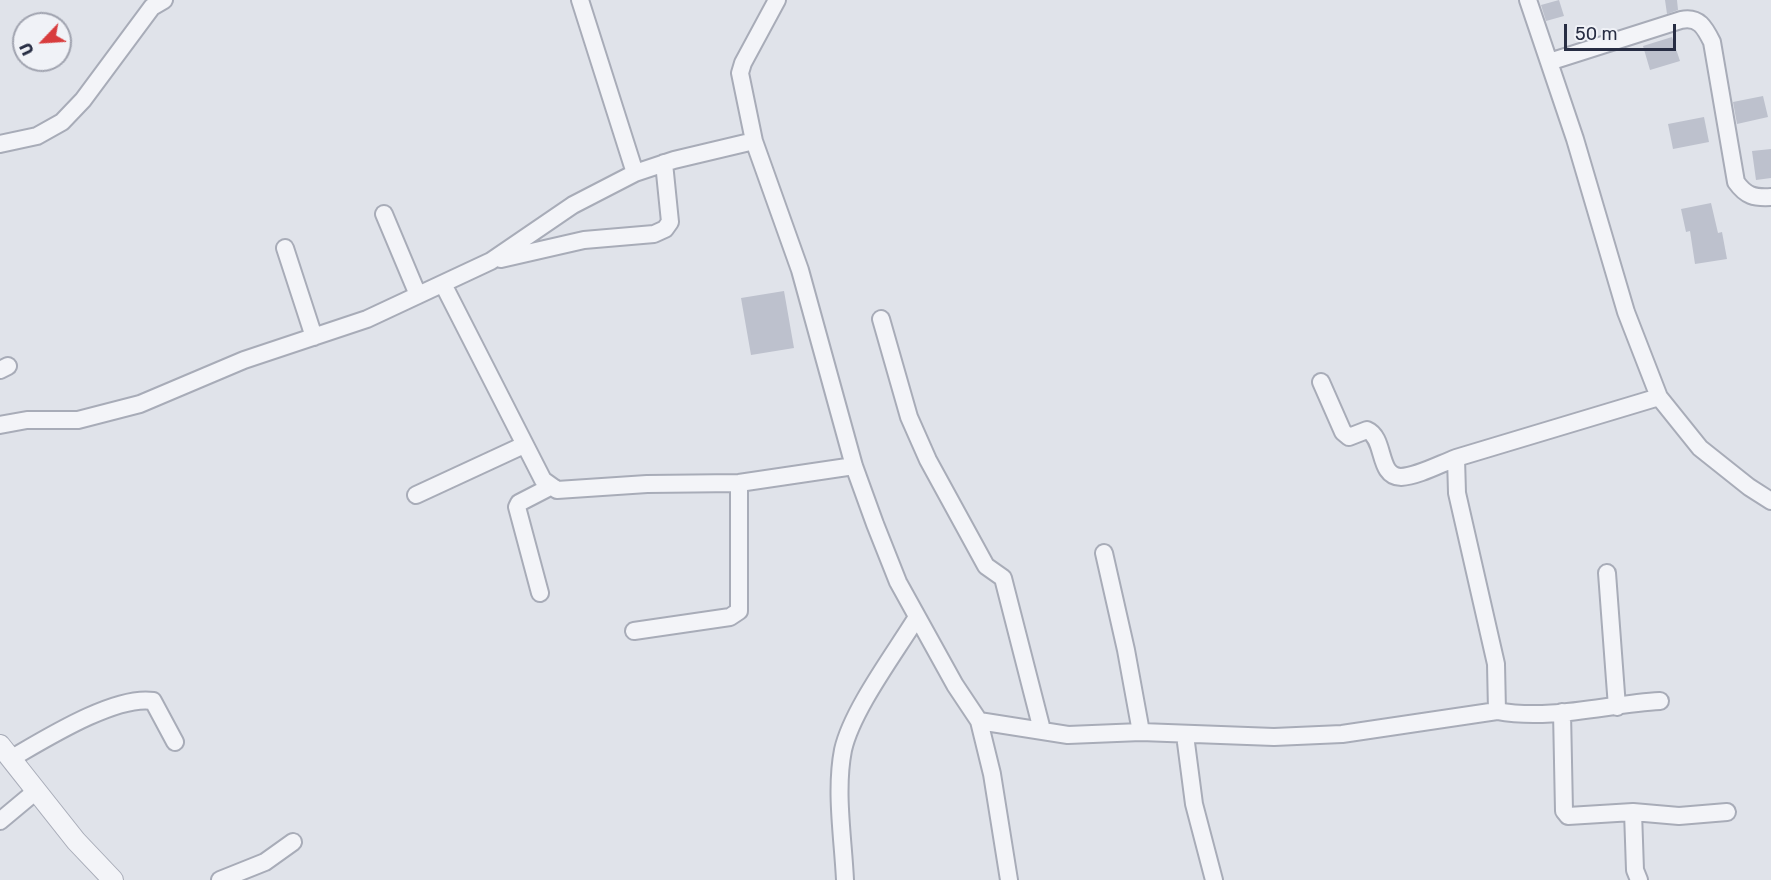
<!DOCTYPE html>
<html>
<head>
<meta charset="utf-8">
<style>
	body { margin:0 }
	#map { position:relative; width:1771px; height:880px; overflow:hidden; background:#e0e3ea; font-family:Rubik,sans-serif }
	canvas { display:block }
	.north { position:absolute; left:12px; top:12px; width:60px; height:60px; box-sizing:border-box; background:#f0f2f7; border:2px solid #a0a3af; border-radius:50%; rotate:245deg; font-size:16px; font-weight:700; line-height:24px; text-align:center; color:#272d43 }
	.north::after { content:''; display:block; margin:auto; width:21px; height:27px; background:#d83c3d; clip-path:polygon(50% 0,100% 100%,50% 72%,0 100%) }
	.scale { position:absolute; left:1564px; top:24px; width:112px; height:27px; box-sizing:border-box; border:3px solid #272d43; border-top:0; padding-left:8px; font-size:18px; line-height:21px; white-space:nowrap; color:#272d43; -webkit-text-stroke:4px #f0f2f7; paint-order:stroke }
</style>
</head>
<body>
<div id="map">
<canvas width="1771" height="880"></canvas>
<div class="north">U</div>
<div class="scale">50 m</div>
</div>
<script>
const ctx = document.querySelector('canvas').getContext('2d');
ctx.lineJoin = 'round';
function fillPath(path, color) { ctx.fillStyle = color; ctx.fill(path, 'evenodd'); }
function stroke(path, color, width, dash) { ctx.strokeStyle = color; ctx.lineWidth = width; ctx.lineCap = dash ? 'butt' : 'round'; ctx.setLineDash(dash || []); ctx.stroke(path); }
fillPath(new Path2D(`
	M1559 0 1564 16 1546 21 1541 5Z
	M1665 0H1677L1678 10 1667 14Z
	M1672 37 1680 61 1650 70 1643 46Z
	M1763 96 1768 117 1737 124 1733 102Z
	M1704 117 1709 142 1673 149 1668 124Z
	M1771 149V178L1756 180 1752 151Z
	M1711 203 1718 233 1722 232 1727 259 1695 264 1690 231 1686 232 1681 209Z
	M784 291 794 348 751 355 741 298Z`), '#bdc1cd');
const minor = new Path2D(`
	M580 0 635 173
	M777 0 743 63 740 73 754 141 800 270 854 466 875 524 898 582 955 685 979 721 992 774 1009 880
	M1528 0 1575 139 1626 312 1659 397 1700 448 1749 487 1771 501
	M1549 62 1681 20C1699 16 1705 28 1712 42L1736 182C1746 196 1754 198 1771 197
	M0 144 37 136 62 122 83 100 152 7 164 0
	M384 214 418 295
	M285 248 314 337
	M501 259 584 240 654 234 665 229 670 222 664 163
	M443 284 543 480 557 490 647 484 739 483 854 466
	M881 319 909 417 928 460 986 566 1003 578 1042 730
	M0 370 8 366
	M1321 382 1343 432 1349 437 1367 430C1386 438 1377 477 1401 477 1418 476 1440 464 1456 458
	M0 425 27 420H78L140 404 244 360 367 319 491 261 573 205 635 173 674 160 754 141
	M416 495 524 445
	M1104 553 1126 650 1141 732
	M1607 573 1617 707
	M540 593 517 507 519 503 550 487
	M634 631 730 617 739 611V483
	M1497 711C1551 721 1607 704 1660 701
	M1562 712 1564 811 1568 816 1633 812 1679 816 1727 812
	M979 721 1068 735 1141 732 1274 737 1342 734 1497 711 1496 664 1457 493 1456 458 1659 397
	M1185 735 1194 804 1214 880
	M12 758C45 739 115 695 153 701L175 742
	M1633 812 1635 870 1639 880
	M0 821 36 791
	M220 880 265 862 293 842
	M845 880C843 838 835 791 843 750 852 710 895 653 917 617`);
const tertiary = new Path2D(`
	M0 745 76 841 113 880`);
stroke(minor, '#a8acb8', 20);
stroke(tertiary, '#a8acb8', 22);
stroke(minor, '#f3f4f8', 16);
stroke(tertiary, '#f3f4f8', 20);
</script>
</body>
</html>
